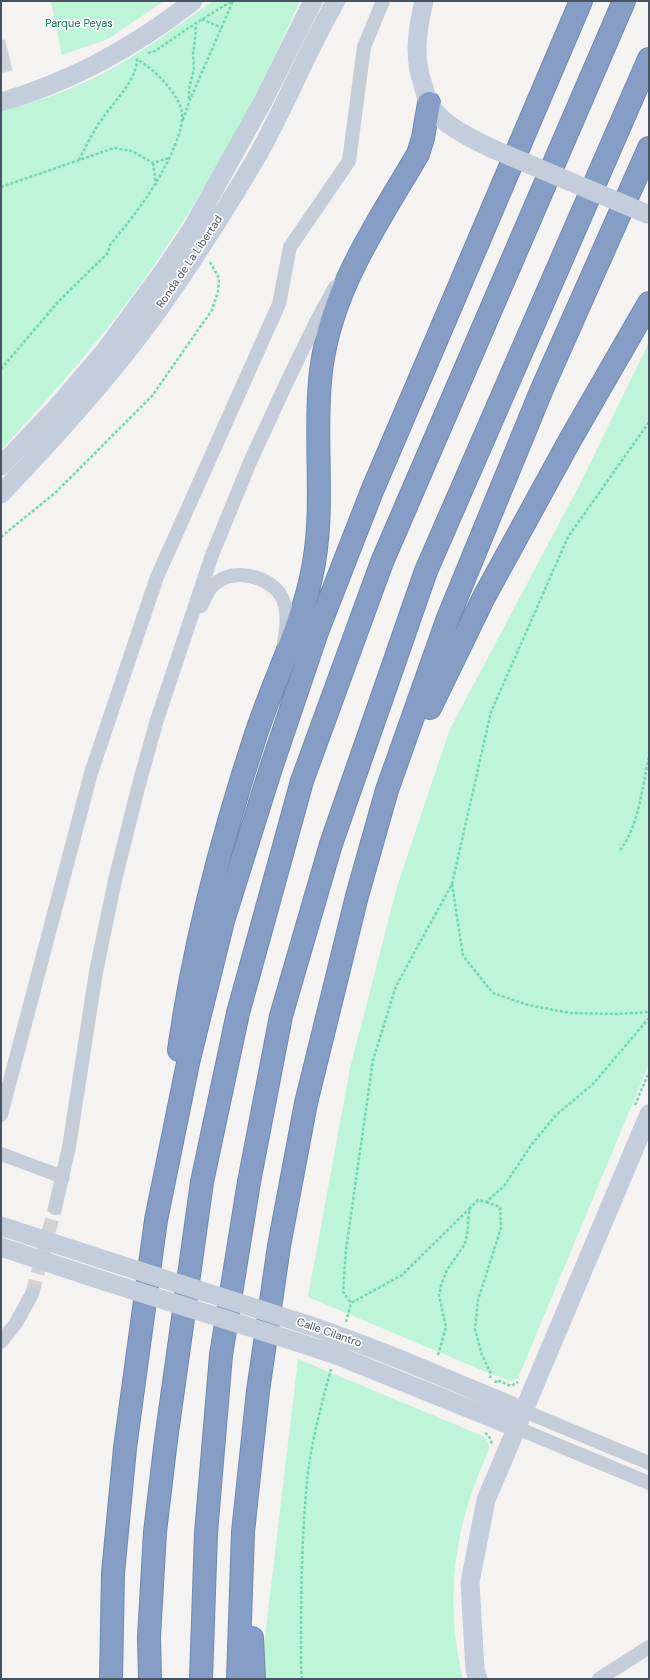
<!DOCTYPE html>
<html>
<head>
<meta charset="utf-8">
<style>
	body { margin:0 }
	#map { position:relative; width:650px; height:1680px; overflow:hidden; background:#f5f2f2; font-family:"DM Sans",sans-serif }
	canvas { display:block }
	.frame { position:absolute; inset:0; border:2px solid #485362; pointer-events:none }
</style>
</head>
<body>
<div id="map">
<canvas width="650" height="1680"></canvas>
<div class="frame"></div>
</div>
<script>
const ctx = document.querySelector('canvas').getContext('2d');
ctx.lineJoin = 'round';
function fillPath(path, color) { ctx.fillStyle = color; ctx.fill(path, 'evenodd'); }
function stroke(path, color, width, dash) { ctx.strokeStyle = color; ctx.lineWidth = width; ctx.lineCap = dash ? 'butt' : 'round'; ctx.setLineDash(dash || []); ctx.stroke(path); }
function label(font, color, halo, rows, align = 'center') {
  ctx.font = font + ' "DM Sans",sans-serif'; ctx.lineWidth = 3.5; ctx.setLineDash([]); ctx.textBaseline = 'middle'; ctx.strokeStyle = halo; ctx.fillStyle = color; for (const [text, x, y, turn = 0] of rows) {
    ctx.save(); ctx.translate(x, y); ctx.rotate((+turn || 0) * Math.PI / 180); ctx.textAlign = isNaN(turn) ? turn : align; if (halo) ctx.strokeText(text, 0, 0); ctx.fillText(text, 0, 0); ctx.restore();
  }
}
fillPath(new Path2D(`
	M51 1H164L108 39 62 55Z
	M213 1H300C281 43 261 85 239 126 211 180 178 231 143 281 100 341 51 396 1 450V112C26 104 52 97 76 86 126 65 169 32 213 1Z
	M649 342V1064L518 1378 511 1381 491 1374 308 1297 350 1068 397 887 450 729 581 482Z
	M298 1359 483 1436 488 1442 489 1449C480 1471 471 1492 465 1515 450 1568 450 1625 463 1679H260Z`), '#bef5d9');
const building = new Path2D(`
	M1 40H5L12 70 1 73Z`);
fillPath(building, '#ced1d8');
stroke(building, '#d6d7de', 1);
stroke(new Path2D(`
	M32 1294 55 1208`), '#d2d2d5', 14, [14, 7]);
const highway = new Path2D(`
	M430 708 484 597 570 440 649 303
	M179 1050C194 942 222 837 256 734 273 682 299 632 311 578 326 513 314 447 320 381 327 294 376 226 418 154L423 138 429 103
	M252 1638 254 1679
	M111 1679 113 1573 125 1448 156 1220 188 1063 223 921 271 768 317 632 372 491 581 1
	M150 1679 149 1637 155 1532 166 1440 202 1182 238 1013 302 781 382 562 624 1
	M201 1679 206 1533 221 1355 249 1182 281 1016 331 844 426 571 649 59
	M238 1679 243 1532 258 1391 279 1246 306 1103 357 896 387 790 448 618 542 389 649 148`);
stroke(highway, '#7189b1', 24);
stroke(new Path2D(`
	M202 19 222 28
	M148 53 155 51 196 23 232 1
	M189 99V89L194 69 193 54 195 40 196 23
	M183 120 189 102 233 1
	M79 160C85 148 91 136 98 125 109 106 136 83 137 60
	M153 163 156 185
	M1 187 114 148 132 151 153 163 169 158
	M1 369 58 302 108 253 110 245C137 212 162 180 177 140 180 131 183 122 182 113 180 94 152 67 136 59
	M1 537 55 493 152 396 212 310 218 292 219 278 210 262
	M620 850C639 827 642 786 649 757
	M452 884 463 956 493 993 528 1005 570 1013 617 1014 649 1012
	M635 1105 649 1072
	M486 1202 500 1207 501 1228 478 1300 475 1329 482 1355 491 1374 490 1378
	M470 1208 402 1275 351 1303 343 1292 346 1250 373 1060 396 986 452 884 491 712 568 537 649 422
	M346 1322 351 1303
	M438 1355 446 1327 439 1295 441 1285 447 1270 465 1244 468 1230V1219L470 1208 478 1200 486 1202 504 1186 532 1144 556 1115 593 1084 649 1018
	M495 1383 497 1380 511 1386 518 1382
	M485 1433 489 1436 492 1444
	M302 1679 301 1665C301 1601 301 1537 308 1473 312 1438 322 1403 331 1369`), '#72d7af', 2.5, [3, 2]);
stroke(new Path2D(`
	M201 606C205 598 208 588 216 583 234 568 267 576 280 594 289 607 287 627 284 642
	M1 1115 91 773 157 577 279 304 290 247 349 161 364 47 383 1
	M1 1154 63 1177
	M55 1208 69 1147 96 972 115 880 138 788 156 723 212 555 250 462 286 384 316 322 335 287
	M1 1342 16 1323 32 1294
	M524 1411 649 1463
	M517 1428 649 1483
	M599 1679 649 1647`), '#c5cdd8', 14);
stroke(new Path2D(`
	M424 1C417 32 413 55 423 85 425 91 426 98 429 103 441 125 472 139 493 149
	M1 102C70 82 136 46 193 1
	M1 466 57 407 104 352 165 269 193 227 217 184 262 103 313 1
	M1 494C56 436 110 377 157 312 192 263 224 212 255 160 285 108 306 52 336 1
	M1 1226 108 1261
	M1 1247 104 1281
	M308 1325C382 1350 452 1381 524 1411
	M306 1345 336 1355 517 1428
	M478 1679 475 1670 470 1582 486 1500 649 1114`), '#c4cddc', 19);
stroke(highway, '#869ec5', 22);
stroke(new Path2D(`
	M493 149 647 214
	M108 1261 308 1325
	M104 1281 306 1345`), '#c4cddc', 19);
label('11px', '#0e8254', '#fff', [
	["Parque Peyas",79,24]
]);
label('11px', '#485362', '#fff', [
	["Ronda de La Libertad",190,262,-56],
	["Calle Cilantro",329,1333,19]
]);
</script>
</body>
</html>
